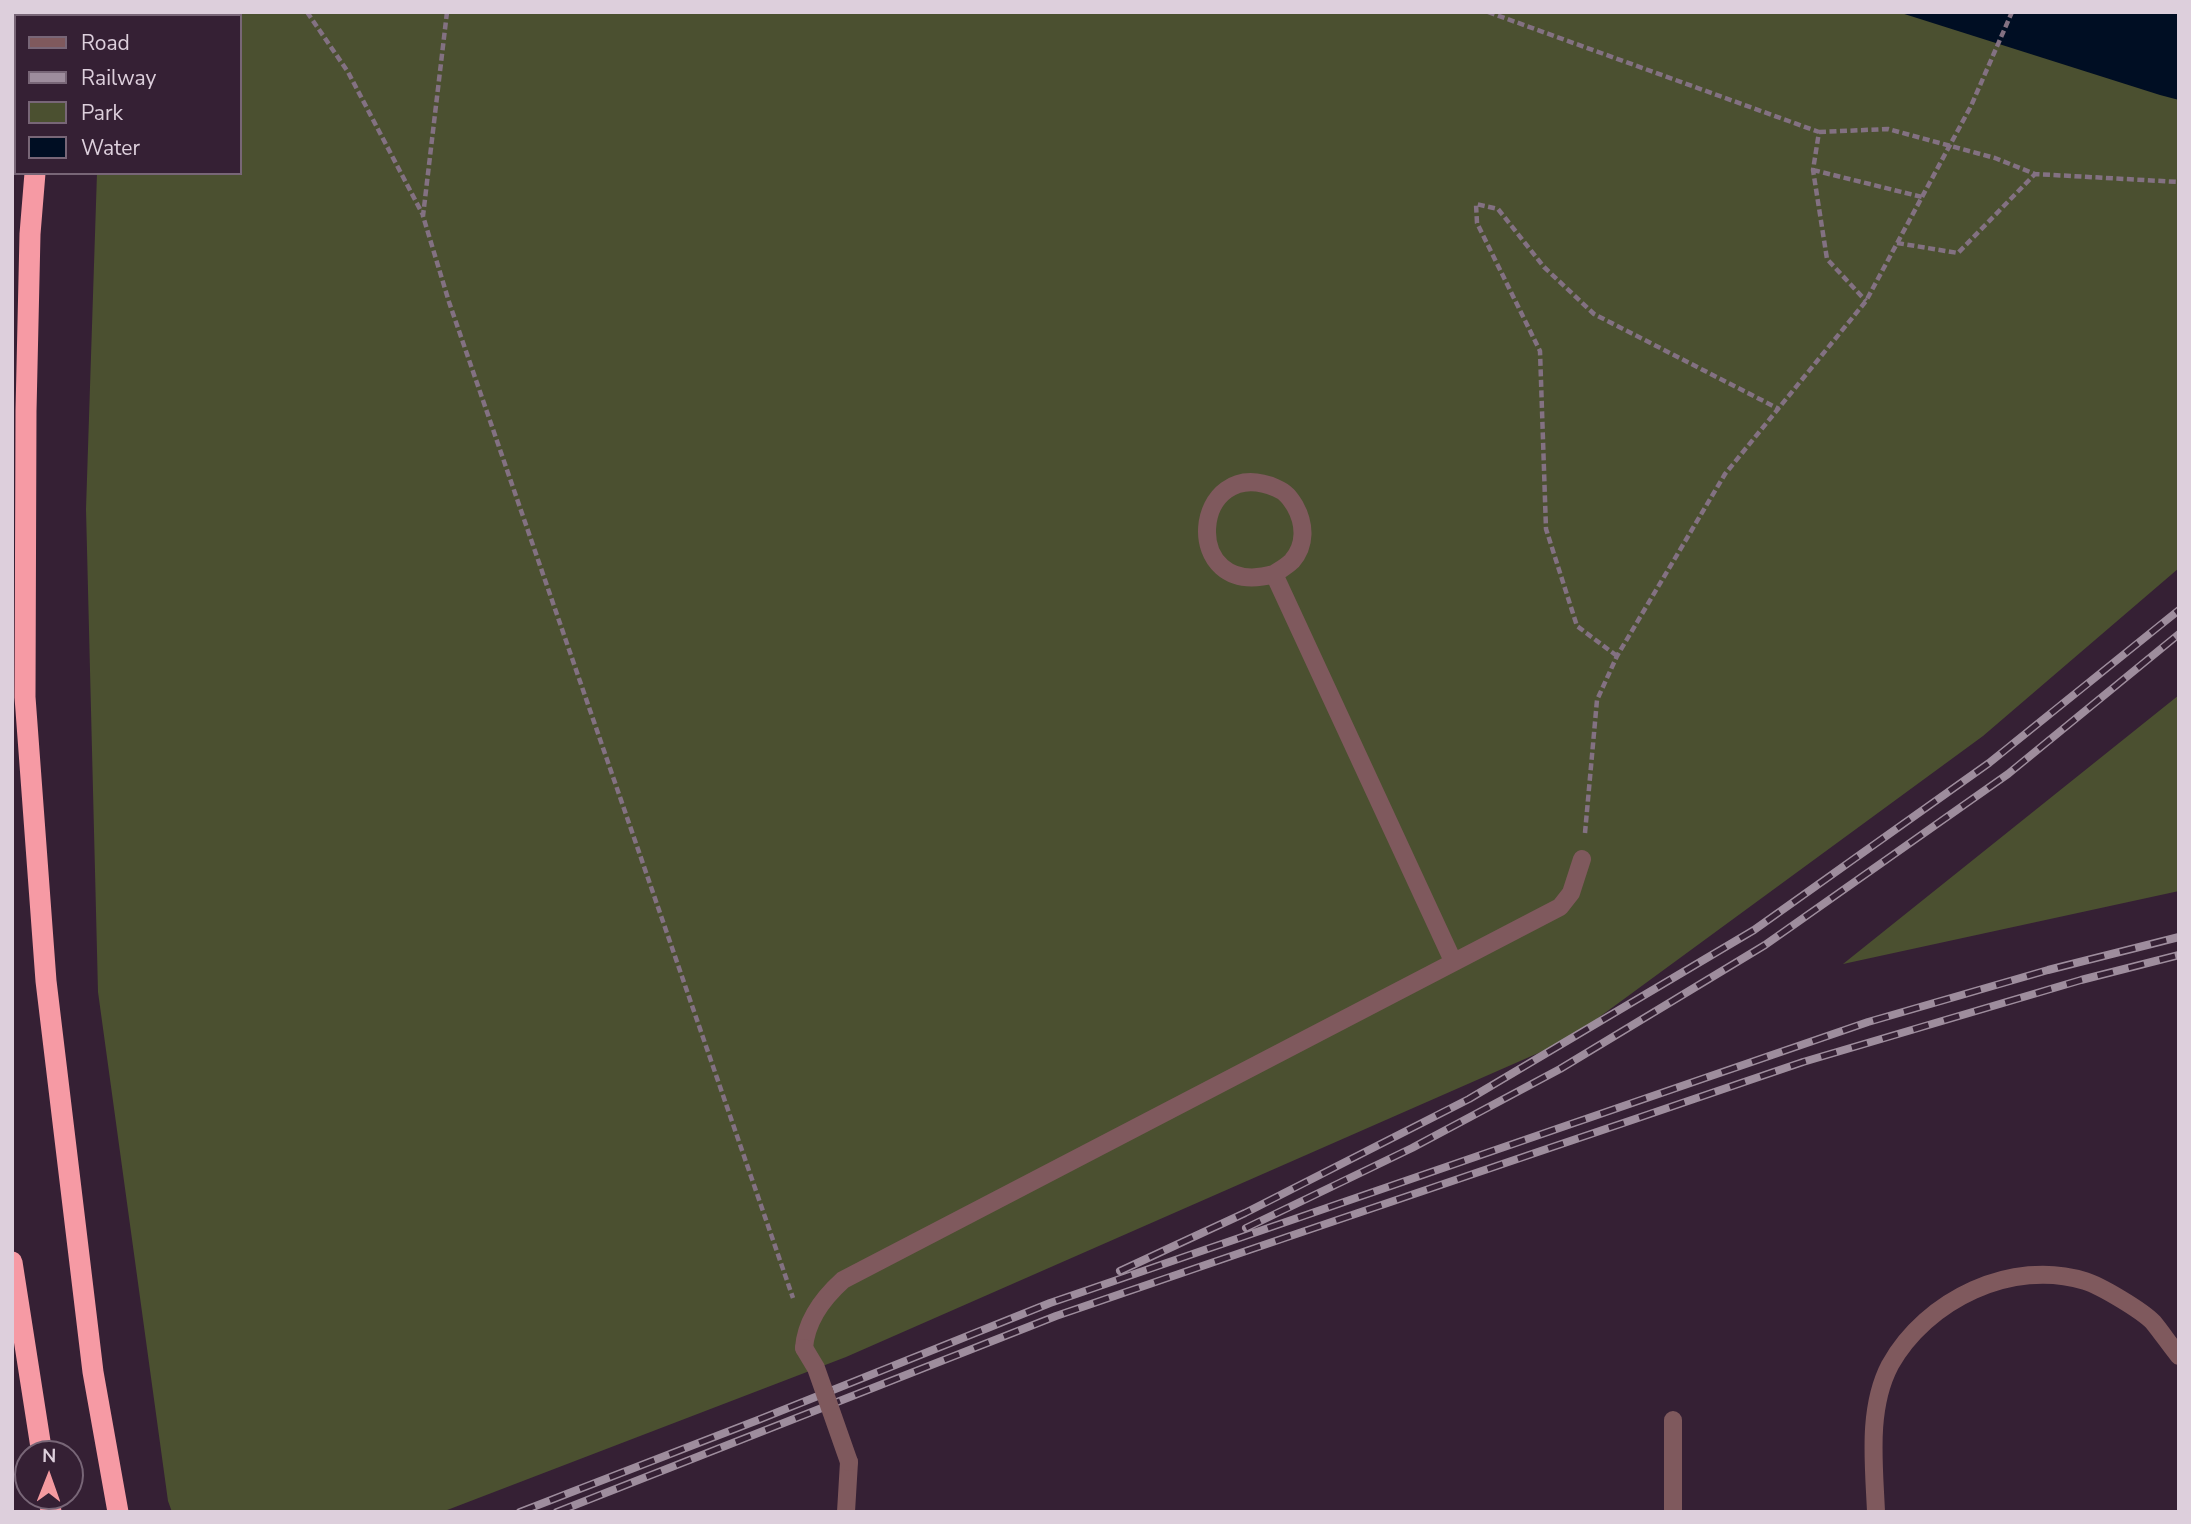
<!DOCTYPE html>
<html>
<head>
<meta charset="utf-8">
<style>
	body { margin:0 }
	#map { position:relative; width:2191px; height:1524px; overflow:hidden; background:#352034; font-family:"Nunito Sans",sans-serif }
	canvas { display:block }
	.frame { position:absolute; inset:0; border:14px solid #ddcfdc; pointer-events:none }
	.legend { position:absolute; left:14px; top:14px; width:228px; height:161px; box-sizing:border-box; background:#352034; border:2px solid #786677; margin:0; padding:9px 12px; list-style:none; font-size:21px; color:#ddcfdc }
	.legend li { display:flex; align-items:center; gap:14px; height:35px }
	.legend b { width:35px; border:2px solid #786677 }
	.north { position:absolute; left:14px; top:1440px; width:70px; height:70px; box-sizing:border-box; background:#352034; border:2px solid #786677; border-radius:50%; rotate:1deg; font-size:19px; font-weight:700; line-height:28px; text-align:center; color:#ddcfdc }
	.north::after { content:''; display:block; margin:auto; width:24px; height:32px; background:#f49aa0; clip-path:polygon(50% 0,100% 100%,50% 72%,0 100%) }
</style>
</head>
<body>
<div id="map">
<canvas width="2191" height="1524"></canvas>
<div class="frame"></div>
<ul class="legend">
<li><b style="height:9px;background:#7f595d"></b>Road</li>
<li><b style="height:9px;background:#9e8d9d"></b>Railway</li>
<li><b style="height:19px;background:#4b5030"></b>Park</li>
<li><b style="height:19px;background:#000e23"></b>Water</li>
</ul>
<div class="north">N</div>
</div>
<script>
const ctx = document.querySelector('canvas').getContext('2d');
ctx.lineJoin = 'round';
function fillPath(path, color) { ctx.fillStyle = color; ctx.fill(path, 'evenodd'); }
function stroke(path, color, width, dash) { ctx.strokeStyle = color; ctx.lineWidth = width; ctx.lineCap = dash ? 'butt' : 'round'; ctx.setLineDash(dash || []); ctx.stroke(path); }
fillPath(new Path2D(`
	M102 12H1911L2179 91V568L1983 736 1568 1040 846 1357 442 1512H172L168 1501 98 992 86 509 97 173H240V16H102Z
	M2179 695V891L1843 964Z`), '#4b5030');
fillPath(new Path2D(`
	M1898 12H2179V100L2160 95Z`), '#000e23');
stroke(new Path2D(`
	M307 12 348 72 423 215
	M447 12 423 216 449 302 793 1298
	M1488 12 1819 132 1813 170 1827 259 1866 301
	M1819 132 1888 129 1995 158 2035 174 2179 182
	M1813 170 1922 197
	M1897 243 1958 253 2035 174
	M1617 656 1577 626 1546 529 1540 351 1477 223 1476 204 1498 209 1544 267 1594 314 1779 409
	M1585 833 1597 700 1617 656 1725 474 1866 301 1971 106 2012 12`), '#837182', 4.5, [7, 3.5]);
stroke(new Path2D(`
	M1274 574C1280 570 1287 566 1292 561 1306 545 1305 524 1295 506 1290 498 1286 492 1276 488 1191 452 1178 601 1274 574L1453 961
	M804 1348C806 1321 823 1298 843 1280L1560 907 1571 893 1582 859
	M1673 1420V1512
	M846 1512 849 1462
	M1876 1512C1874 1464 1867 1409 1890 1365 1926 1300 2012 1258 2085 1281 2101 1286 2141 1310 2153 1322 2162 1333 2170 1345 2179 1356`), '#7f595d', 18);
stroke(new Path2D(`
	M48 16V12
	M35 173 30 234 26 411 25 697 46 981 93 1372 118 1512
	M12 1262 42 1454
	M49 1496 51 1512`), '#f69aa4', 21);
const rail = new Path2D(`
	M1246 1228 1412 1148 1560 1069 1765 945 2008 774 2179 634
	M1120 1271 1245 1213 1469 1099 1754 930 1989 763 2179 610
	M520 1512 758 1420 1050 1303 1868 1022 2048 970 2179 937
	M557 1512 1056 1316 1249 1250 1803 1062 2081 980 2179 955`);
stroke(rail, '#9e8d9d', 8);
stroke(rail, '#352034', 5, [16]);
stroke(new Path2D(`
	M804 1348 816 1368 849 1462`), '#7f595d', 18);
</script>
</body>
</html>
